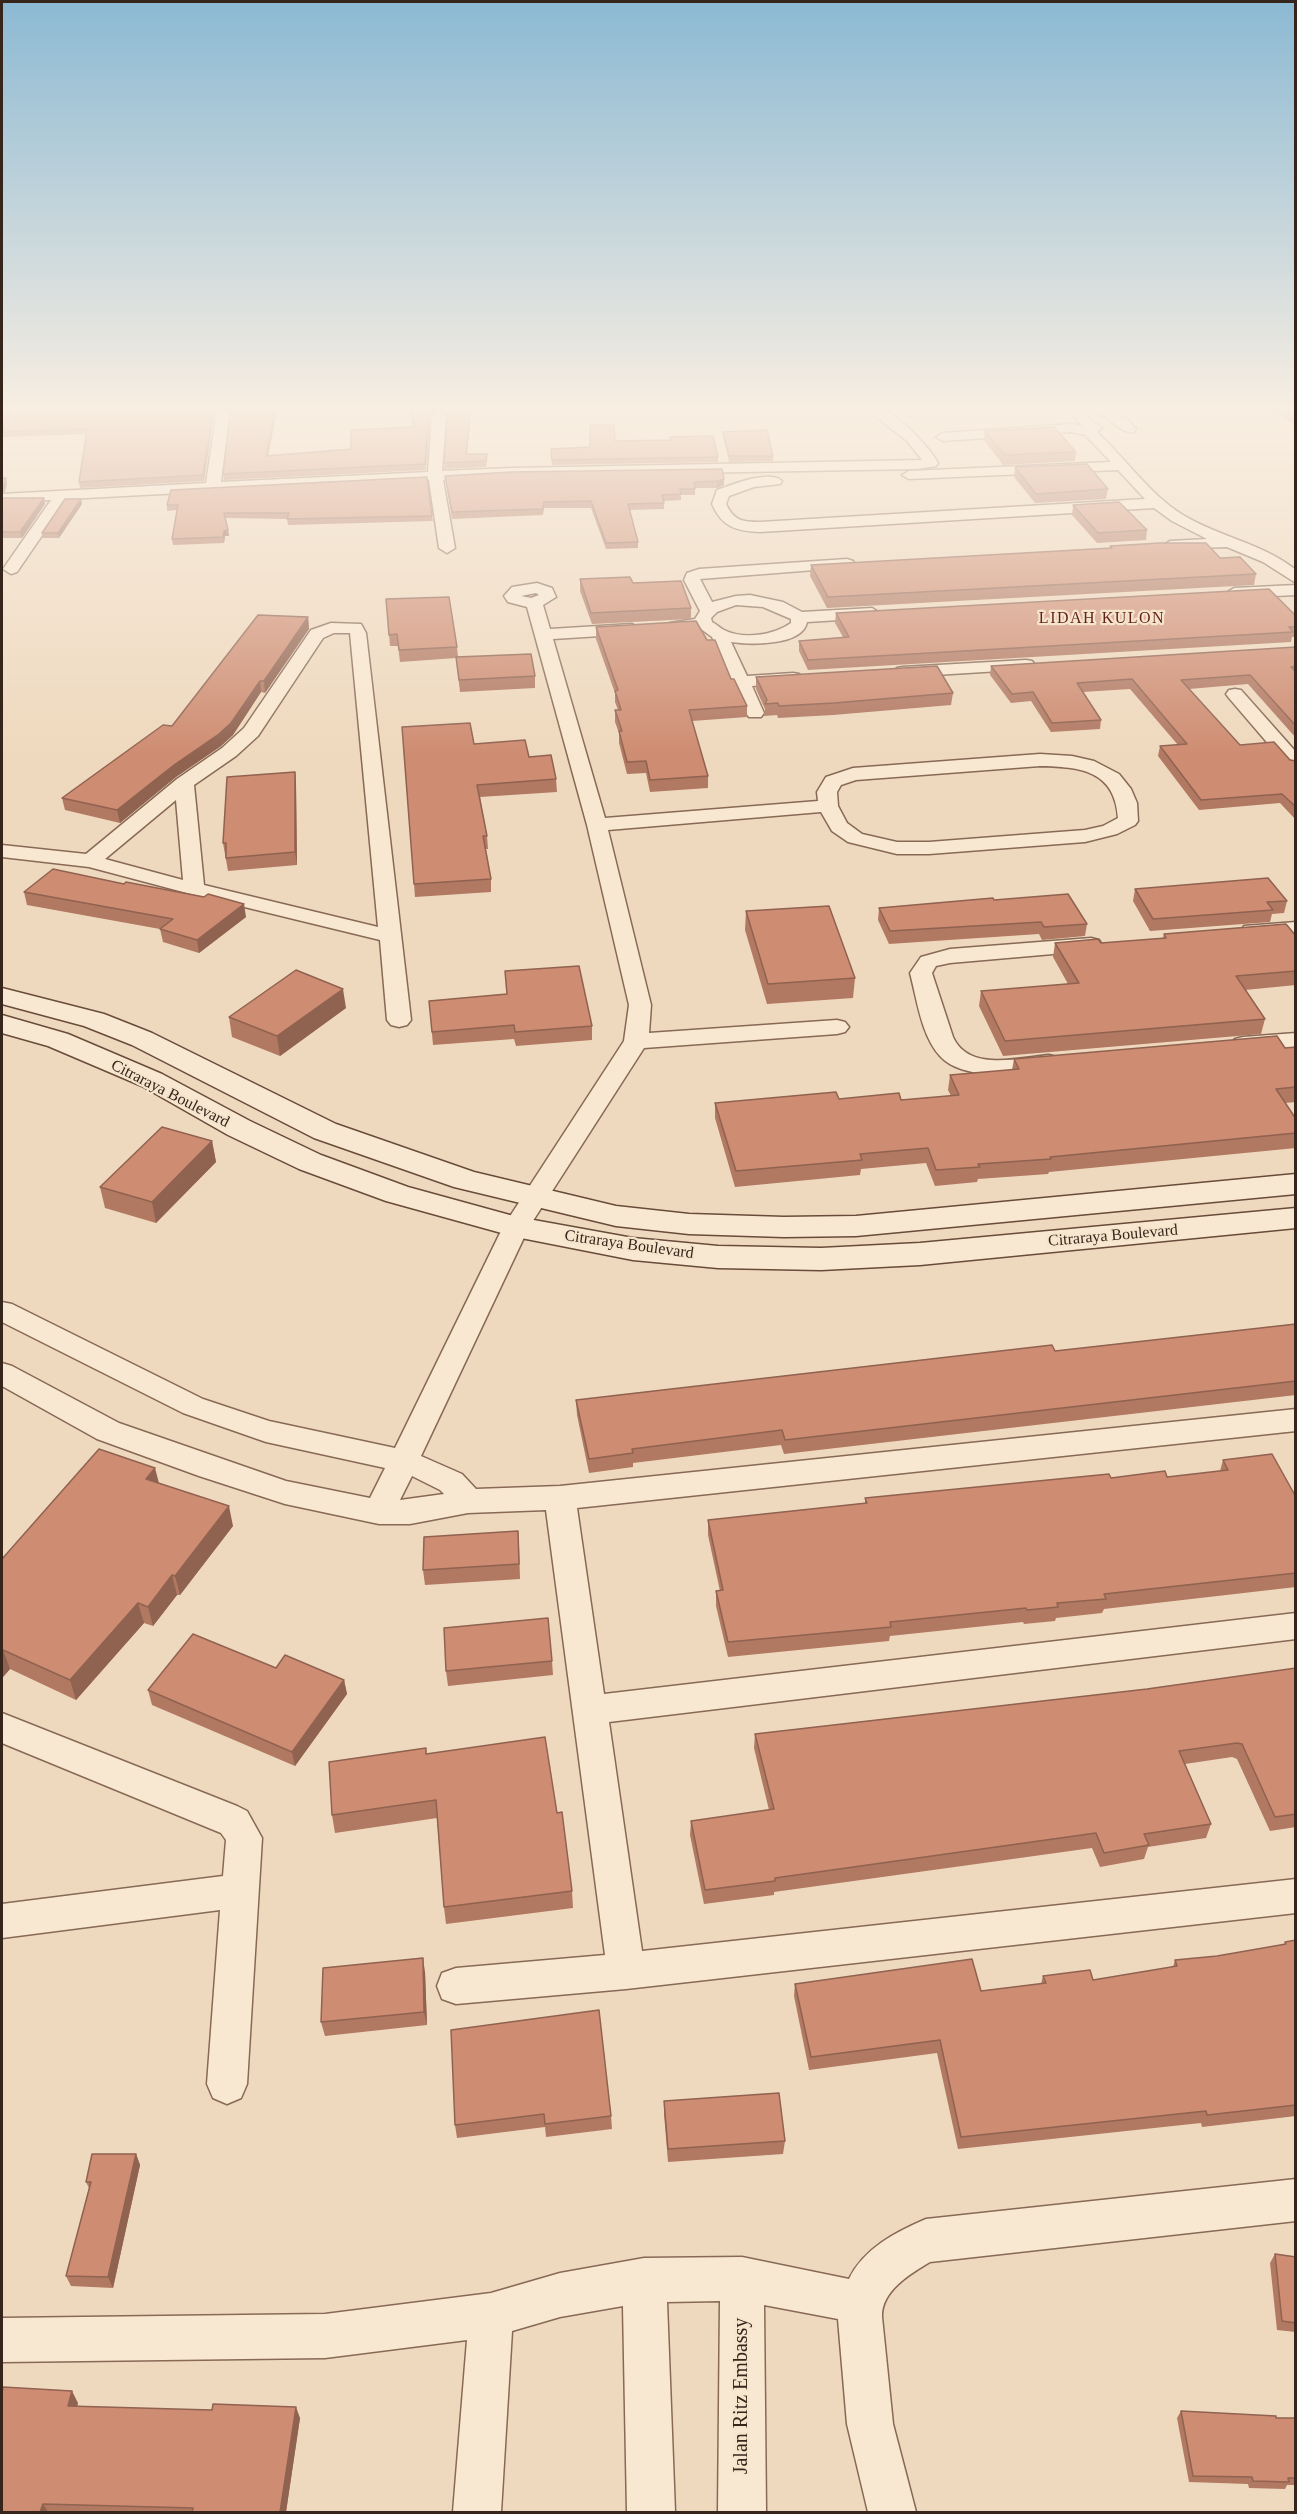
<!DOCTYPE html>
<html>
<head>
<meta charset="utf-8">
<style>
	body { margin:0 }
	#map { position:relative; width:1297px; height:2514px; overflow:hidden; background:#efd9be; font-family:"Times New Roman",serif }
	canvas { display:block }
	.frame { position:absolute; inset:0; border:3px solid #36251b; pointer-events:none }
</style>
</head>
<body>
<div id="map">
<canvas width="1297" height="2514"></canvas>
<div class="frame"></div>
</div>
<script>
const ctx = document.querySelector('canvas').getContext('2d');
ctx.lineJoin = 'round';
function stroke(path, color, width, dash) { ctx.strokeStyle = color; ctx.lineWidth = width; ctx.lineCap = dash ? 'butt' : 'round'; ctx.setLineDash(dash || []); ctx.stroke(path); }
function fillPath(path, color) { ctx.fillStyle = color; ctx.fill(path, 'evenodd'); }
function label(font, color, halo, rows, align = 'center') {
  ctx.font = font + ' "Times New Roman",serif'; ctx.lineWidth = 4.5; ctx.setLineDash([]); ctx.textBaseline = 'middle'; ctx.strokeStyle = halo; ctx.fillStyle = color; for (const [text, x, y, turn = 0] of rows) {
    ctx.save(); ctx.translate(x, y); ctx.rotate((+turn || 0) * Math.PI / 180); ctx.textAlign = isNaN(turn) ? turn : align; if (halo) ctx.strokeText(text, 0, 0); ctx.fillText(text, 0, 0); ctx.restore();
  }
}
const street = new Path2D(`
	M2 405H280L274 409 230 410 221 482 428 472 432 416 439 412 446 416 442 471 511 468 922 460 907 441 861 405C865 405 871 404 875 405 894 410 929 446 938 463L936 466 917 469 511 476 443 480 455 548 447 553 439 548 429 480 67 499 17 572 11 574 3 569 51 500 2 502V494L206 483 217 410 2 413Z
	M1070 405C1099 403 1117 405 1136 429L1134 432C1118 435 1108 409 1083 410L1092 421 1102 428 1097 432C1126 459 1149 494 1183 515 1219 537 1262 543 1296 570V583L1263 562 1227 547 1165 549 1162 546 1170 541 1207 539 1172 521 1154 508 760 532C736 531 722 527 712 504L717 490C731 485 770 469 782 481L780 484 754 487 729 496 726 504C734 521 743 522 760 522L1145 499 1118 470 909 479 902 475 909 471 1111 462 1085 435 1071 432 943 441 936 437 943 433 1071 424 1082 426 1068 408Z
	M1274 405H1289L1296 409V419Z
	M847 559 853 561 855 564 853 567 700 579 712 602 736 596 750 595 783 602 802 612 872 608 880 613 872 618 807 622C803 646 750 645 731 642L747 676 793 673 799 674 802 678 799 682 793 683 752 686 764 713 761 717H749L746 713 712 637 701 629 676 632 668 627 670 623 695 619 700 611 684 580 687 573 699 569ZM736 605 763 607 791 619V623C774 635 744 640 724 630 720 628 716 624 712 622L711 618 717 612Z
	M537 583 552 588 556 597 543 605 550 629 632 624 640 629 632 634 553 639 605 818 818 801 817 792 826 777 853 768 1040 754 1072 756 1094 761 1119 774 1131 789 1137 803 1138 821 1135 825 1117 834 1085 842 929 854H897L848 842 832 831 821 812 608 830 651 1005 649 1033 837 1020 845 1022 849 1027 845 1032 837 1034 644 1048 529 1227 421 1456 462 1474 476 1489 560 1486 1296 1409V1431L577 1508 604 1694 1296 1613V1639L609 1722 642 1951 1296 1879V1913L626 1989 456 2004 442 1999 437 1986 442 1973 456 1968 605 1955 546 1510 468 1513 410 1524H379L285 1504 199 1476 97 1439 2 1386V1363L12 1366 119 1423 286 1481 370 1498 385 1468 266 1442 183 1413 2 1322V1302L12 1304 203 1399 269 1421 395 1448 503 1227 624 1041 629 1005 587 825 527 607 508 602 504 596 512 587ZM536 593 539 595 531 598 521 596ZM1040 766C1080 767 1115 770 1118 818L1103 826 1085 830 929 842H897L862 834 847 823 838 806 837 792 841 785 856 780ZM412 1476 440 1490 444 1494 400 1500Z
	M1296 585V595L1234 598 1226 593 1234 588Z
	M331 623 361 624 366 633 411 1020 407 1025 399 1027 391 1025 387 1020 380 940 187 893 89 867 2 857V845L86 854 177 779 222 748 244 728 311 630ZM334 633H350L378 927 204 885 194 785 236 756 258 736 323 638ZM176 800 183 880 105 859Z
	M1026 660 1032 661 1035 665 1032 669 903 677 897 676 894 672 897 668 903 667Z
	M1235 689 1241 690 1296 752V770L1289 768 1229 698 1226 694 1229 690Z
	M1296 922V935L1252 938 1244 936 1241 931 1244 926Z
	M1091 938 1099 940 1102 945 1099 950 950 963 936 966 932 973 953 1037C969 1072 1018 1058 1049 1055L1057 1057 1061 1062 1057 1067C1027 1075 963 1082 940 1056 921 1035 917 999 910 973L921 957 950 949Z
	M1296 1033V1047L1243 1051 1235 1049 1231 1044 1235 1039 1243 1037Z
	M2 1713 237 1806 247 1811 262 1838 247 2084 241 2098 227 2104 213 2098 207 2084 220 1910 2 1938V1904L223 1876 226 1840 221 1833 2 1743Z
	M1296 2179V2221L930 2262C910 2274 881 2291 882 2317L893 2424 916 2512H868L847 2424 838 2319 764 2305 766 2512H718L720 2301 667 2302 675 2512H627L623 2306 560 2317 512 2331 501 2512H453L467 2340 325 2358 2 2362V2318L325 2314 491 2293 560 2273 644 2258 742 2257 849 2279C864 2248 896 2232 926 2219Z`);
const secondary = new Path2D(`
	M2 988 104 1014 152 1033 336 1124 474 1172 616 1206 689 1214 784 1217 856 1216 1296 1174V1194L856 1236 784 1237 689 1234 616 1226 454 1187 314 1138 132 1045 84 1026 2 1004Z
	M2 1015 68 1034 162 1074 250 1121 321 1155 408 1187 517 1217 633 1238 718 1246 821 1248 920 1243 1296 1208V1228L920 1265 821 1270 718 1268 633 1260 516 1237 386 1201 299 1169 228 1135 142 1086 48 1046 2 1033Z`);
stroke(street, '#876956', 3);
stroke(secondary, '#684b3a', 3);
fillPath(street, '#f9e8d1');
fillPath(secondary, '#f9e8d1');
fillPath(new Path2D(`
	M276 405 277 410 268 456 351 449 413 427 410 405H472L467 454 487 459 486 467 444 469 448 416 438 410 430 416 426 470 224 480 223 474Z
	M1265 405H1280L1296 415V426L1264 406Z
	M214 407V412L204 481 80 488 79 482 86 434 3 437 2 432 3 429H2V410Z
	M985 431 1076 452 1075 461 1003 465 984 440Z
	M723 432 773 456V461L729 462 723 437Z
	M670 437 718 457V462L552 465 551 449 590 447 615 441 670 440Z
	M1015 467 1108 489 1106 499 1035 503 1014 477Z
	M722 469 724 485 717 488H695V495H681V500L664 501V509L630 510 638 542V548L606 549 591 508H544L543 515 452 519 445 476Z
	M171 490 432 516 433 521 288 525 287 519 225 518 229 536H225L224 543 173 545 172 539 177 510 167 511V505Z
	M2 498H44L45 504 22 538H2Z
	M82 504 59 538H43L42 533Z
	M1073 505 1147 530 1146 540 1097 543 1072 515Z
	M1110 546 1220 558 1256 574 1254 585 827 608 810 576 811 565 1110 548Z
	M580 579 633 583 691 608V619L592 624 580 591Z
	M386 599 457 647 458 657 535 676V688L460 692 456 658 400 662 398 646H390Z
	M836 613 1296 616V637H1292L1291 642 808 670 799 651V641L843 637 835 623Z
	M308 617 309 629 265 693 261 692 233 735 221 746 176 777 120 823 65 810 62 798 172 726Z
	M596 627 731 679 747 706V717L692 721 708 776V788L650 792 646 773 627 774 619 743V733L615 722V710H618L615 702V693L596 639Z
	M1296 647V738L1248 684 1189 689 1240 745 1296 761V820L1280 803 1199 810 1158 756 1160 746 1178 745 1130 689 1083 692 1101 720 1100 729 1051 732 1031 701 1011 703 990 675 991 666Z
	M756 677 953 693 951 705 833 715 778 718 777 715 764 716 765 709 756 689Z
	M402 727 529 757 556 779 557 792 480 797 487 836 488 849H485L491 879V892L415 897Z
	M295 772 296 784 297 865 228 871 223 843Z
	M1135 889 1287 901 1284 913 1272 914 1270 922 1150 931 1133 901Z
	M24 892 246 917 199 953 163 942 160 929 27 905Z
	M994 900 1087 924 1085 936 1042 940 1039 934 889 944 878 920 879 908Z
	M746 911 855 978 853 998 767 1004 745 930Z
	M1164 934 1296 936V985L1245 990 1265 1019 1261 1034 1003 1056 979 1006 981 991 1068 984 1053 957 1055 943H1101L1163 938Z
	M505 971 592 1026V1040L516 1046 514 1039 433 1045 429 1001 507 994Z
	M346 1008 280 1056 232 1037 229 1017Z
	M1296 1047V1102L1285 1103 1296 1119V1148L1049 1172 1048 1174 978 1179 977 1182 935 1186 926 1163 861 1169 860 1175 735 1187 715 1118V1103L839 1099 901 1100 951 1096 948 1090 950 1075 1012 1070 1014 1059Z
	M212 1141 216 1162 156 1223 105 1208 100 1187Z
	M1296 1324V1395L784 1454 781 1445 633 1463V1467L589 1473 577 1415 576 1400 1055 1351Z
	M1223 1460 1296 1497V1587L1104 1609 1102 1613 1056 1618 1055 1621 1024 1624 1023 1622 890 1636 889 1641 728 1657 716 1606V1591H720L708 1535V1520L865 1503V1498L1111 1478 1167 1477 1220 1471Z
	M159 1483 233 1526 180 1595H177L153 1626 144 1623 76 1700 10 1669 3 1677 2 1676V1559Z
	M519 1545 520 1579 425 1585 423 1570Z
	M552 1661 553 1675 448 1686 446 1671Z
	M1296 1668V1827L1270 1831 1237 1759 1232 1757 1185 1764 1211 1824 1206 1838 1148 1847 1144 1859 1100 1867 1092 1848 774 1892V1895L704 1904 690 1835 691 1821 769 1810 754 1748 755 1734 1147 1689Z
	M344 1680 347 1694 295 1766 152 1705 148 1690Z
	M426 1754 557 1813 572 1891 573 1908 446 1924 444 1907 437 1818 335 1833 332 1815Z
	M1296 1940V2116L1202 2127 1201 2123 958 2149 937 2053 809 2070 794 1996 795 1984 981 1991 1041 1984 1043 1976 1093 1980 1173 1967 1175 1960 1217 1956 1284 1945 1285 1942Z
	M425 1972 427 2025 325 2036 321 2022Z
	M599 2010 611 2116 612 2129 546 2137 545 2127 457 2138 455 2125Z
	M664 2101 785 2141 783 2154 668 2162 664 2114Z
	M136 2154 140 2165 113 2288 71 2286 66 2276 89 2188 86 2182Z
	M1275 2254 1296 2257V2332L1277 2330 1270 2263Z
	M78 2403 77 2407 300 2418 286 2512H2Z
	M1181 2411 1276 2418H1296V2485H1287L1285 2489 1249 2488 1248 2484 1189 2482 1177 2418Z`), '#b17862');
fillPath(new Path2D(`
	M276 405 277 410 267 461 266 456Z
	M438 405V410L430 416 426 470 429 411Z
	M471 405H472L466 460V454Z
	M214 407V412L204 481 203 475Z
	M6 478 7 484 5 492H2V486Z
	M724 479V485L717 488V481Z
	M44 498 45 504 22 538 20 532Z
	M81 499 82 504 59 538 58 533Z
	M228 530 229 536H225L224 543 223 537 224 531Z
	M308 617 309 629 265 693 264 681Z
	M260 681 261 692 233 735 221 746 176 777 120 823 117 810Z
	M295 772 296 784 297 865 295 852Z
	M244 904 246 917 199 953 197 940Z
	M343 989 346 1008 280 1056 277 1036Z
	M212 1141 216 1162 156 1223 152 1202Z
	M155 1468 160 1487 146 1479Z
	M229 1506 233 1526 180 1595 175 1576Z
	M172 1575 177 1595 153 1626 148 1607Z
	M138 1603 144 1623 76 1700 70 1680Z
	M3 1650 10 1669 3 1677 2 1672V1651Z
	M344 1680 347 1694 295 1766 292 1752Z
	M423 1958 425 1972 427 2025 424 2012Z
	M136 2154 140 2165 113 2288 108 2277Z
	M72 2391 78 2403 74 2418 68 2406Z
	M296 2407 300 2418 286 2512H280Z
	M43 2504 48 2512H40Z`), '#906250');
const building = new Path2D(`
	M276 405 266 456 351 449V430L413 427 410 405H471L466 454H487L486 461 444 463 448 411 438 405 429 411 425 464 223 474 231 407Z
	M1272 405H1280L1296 415V420Z
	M214 407 203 475 79 482 87 429 2 432 5 424H2V410Z
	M590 425H614L615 441 671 440 670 437 713 436 718 457 552 460 551 449 590 447Z
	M1054 427 1076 452 1004 455 985 431Z
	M767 430 773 456H729L723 432Z
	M1087 464 1108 489 1036 494 1015 467Z
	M722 469 724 479 717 481 694 482 695 489H680L681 494 662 495 664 503 628 504 638 542 606 543 591 501 544 502 543 509 452 512 445 476 511 472Z
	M427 477 432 516 287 519 289 513H224L228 530 224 531 223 537 172 539 178 505H167L171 490Z
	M2 478H6L3 486H2Z
	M2 498H44L20 532H2Z
	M65 499H81L58 533H42Z
	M1119 502 1147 530 1098 533 1073 505Z
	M1160 543H1206L1220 558 1240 557 1256 574 828 597 811 565 1112 548 1110 546Z
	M630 577 633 583 681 581 691 608 591 613 580 579Z
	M1269 589 1296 616V627H1289L1293 632 808 660 799 641 849 637 836 613Z
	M449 597 457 647 399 650 397 634 389 635 386 599Z
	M258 615 308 617 264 681H260L231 723 219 734 174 765 117 810 62 798 163 725 172 726Z
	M696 621 707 640H715L731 679H734L747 706 689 710 708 776 650 780 646 761 627 762 619 731H622L615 710H621L615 691 618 690 596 627Z
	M1296 647V666L1291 667 1296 672V726L1250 675 1181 680 1240 745 1274 742 1290 760 1296 761V807L1282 794 1201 800 1160 746 1187 744 1132 679 1077 683 1101 720 1052 723 1033 692 1012 694 991 666Z
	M531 654 535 676 459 680 456 657Z
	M937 666 953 693 834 703 779 706 778 703 765 704 767 700 756 677Z
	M470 723 474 744 525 740 529 757 551 755 556 779 477 785 487 836H483L491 879 414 884 402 727Z
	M295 772V852L226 858V843H223L227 777Z
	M53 869 124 884 126 882 204 897 208 894 244 904 197 940 160 929 173 919 24 892Z
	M1268 878 1287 901 1267 902 1273 910 1153 919 1135 889Z
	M1068 894 1087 924 1044 927 1041 922 890 931 879 908 993 898 994 900Z
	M829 906 855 978 768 984 746 911Z
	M1286 924 1296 936V971L1236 976 1265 1019 1005 1041 981 991 1079 983 1055 943 1098 939 1101 943 1166 938 1164 934Z
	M579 966 592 1026 515 1032 514 1025 432 1032 429 1001 507 994 505 971Z
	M296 970 343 989 277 1036 229 1017Z
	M1277 1036 1285 1048 1296 1047V1087L1276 1089 1296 1119V1133L1050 1157 1051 1159 978 1164 980 1167 936 1170 928 1148 860 1154 862 1160 736 1171 715 1103 836 1092 839 1099 899 1093 901 1100 959 1095 950 1075 1019 1069 1014 1059Z
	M162 1127 212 1141 152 1202 100 1187Z
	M1296 1324V1381L785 1440 782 1430 632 1449 633 1453 589 1459 576 1400 1052 1345 1055 1351Z
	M99 1449 155 1468 146 1479 229 1506 175 1576 172 1575 148 1607 138 1603 70 1680 3 1650 2 1651V1559Z
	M1272 1454 1296 1497V1573L1104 1594 1106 1599 1057 1603 1058 1607 1027 1610 1026 1608 890 1622 891 1627 728 1642 716 1591 723 1590 708 1520 867 1503 865 1498 1109 1474 1111 1478 1165 1471 1167 1477 1228 1470 1223 1460Z
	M518 1531 519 1564 423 1570 424 1537Z
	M548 1618 552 1661 446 1671 444 1628Z
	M193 1634 276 1668 285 1655 344 1680 292 1752 148 1690Z
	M1296 1668V1814L1275 1817 1242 1744 1237 1743 1179 1751 1211 1824 1144 1834 1149 1845 1104 1853 1096 1833 775 1878V1881L705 1890 691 1821 774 1809 755 1734 1147 1689Z
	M545 1737 557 1813 562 1812 572 1891 444 1907 436 1800 332 1815 329 1762 426 1748V1754Z
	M1296 1940V2105L1207 2115 1206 2111 961 2137 940 2040 811 2057 795 1984 972 1959 981 1991 1046 1983 1043 1976 1090 1970 1093 1980 1177 1966 1175 1960 1217 1956 1286 1944 1285 1942Z
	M423 1958 424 2012 321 2022 323 1968Z
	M599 2010 611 2116 545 2124 544 2114 455 2125 451 2030Z
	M779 2093 785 2141 668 2149 664 2101Z
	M92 2154H136L108 2277 66 2276 91 2182H86Z
	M1275 2254 1296 2257V2323L1282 2321Z
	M3 2387 72 2391 68 2406 212 2410 213 2404 296 2407 280 2512H192L193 2508 43 2504 40 2512H2V2393Z
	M1181 2411 1276 2416V2418H1296V2478H1288L1289 2482 1253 2481 1252 2477 1193 2476Z`);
fillPath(building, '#ce8c72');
stroke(building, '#906250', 1.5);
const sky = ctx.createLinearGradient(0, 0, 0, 757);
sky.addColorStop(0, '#8bb9d3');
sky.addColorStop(0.54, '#f8eee2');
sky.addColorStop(1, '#f8eee200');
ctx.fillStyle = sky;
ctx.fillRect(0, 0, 1297, 757);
ctx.letterSpacing = '1.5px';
label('16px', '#631f1a', '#f6e5cd', [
	["LIDAH KULON",1102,619]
]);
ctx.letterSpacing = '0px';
label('16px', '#36251b', '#f6e5cd', [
	["Citraraya Boulevard",170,1094,27],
	["Citraraya Boulevard",1113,1236,-5],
	["Citraraya Boulevard",629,1245,8]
]);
label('20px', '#36251b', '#f6e5cd', [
	["Jalan Ritz Embassy",742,2396,-90]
]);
</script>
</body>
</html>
